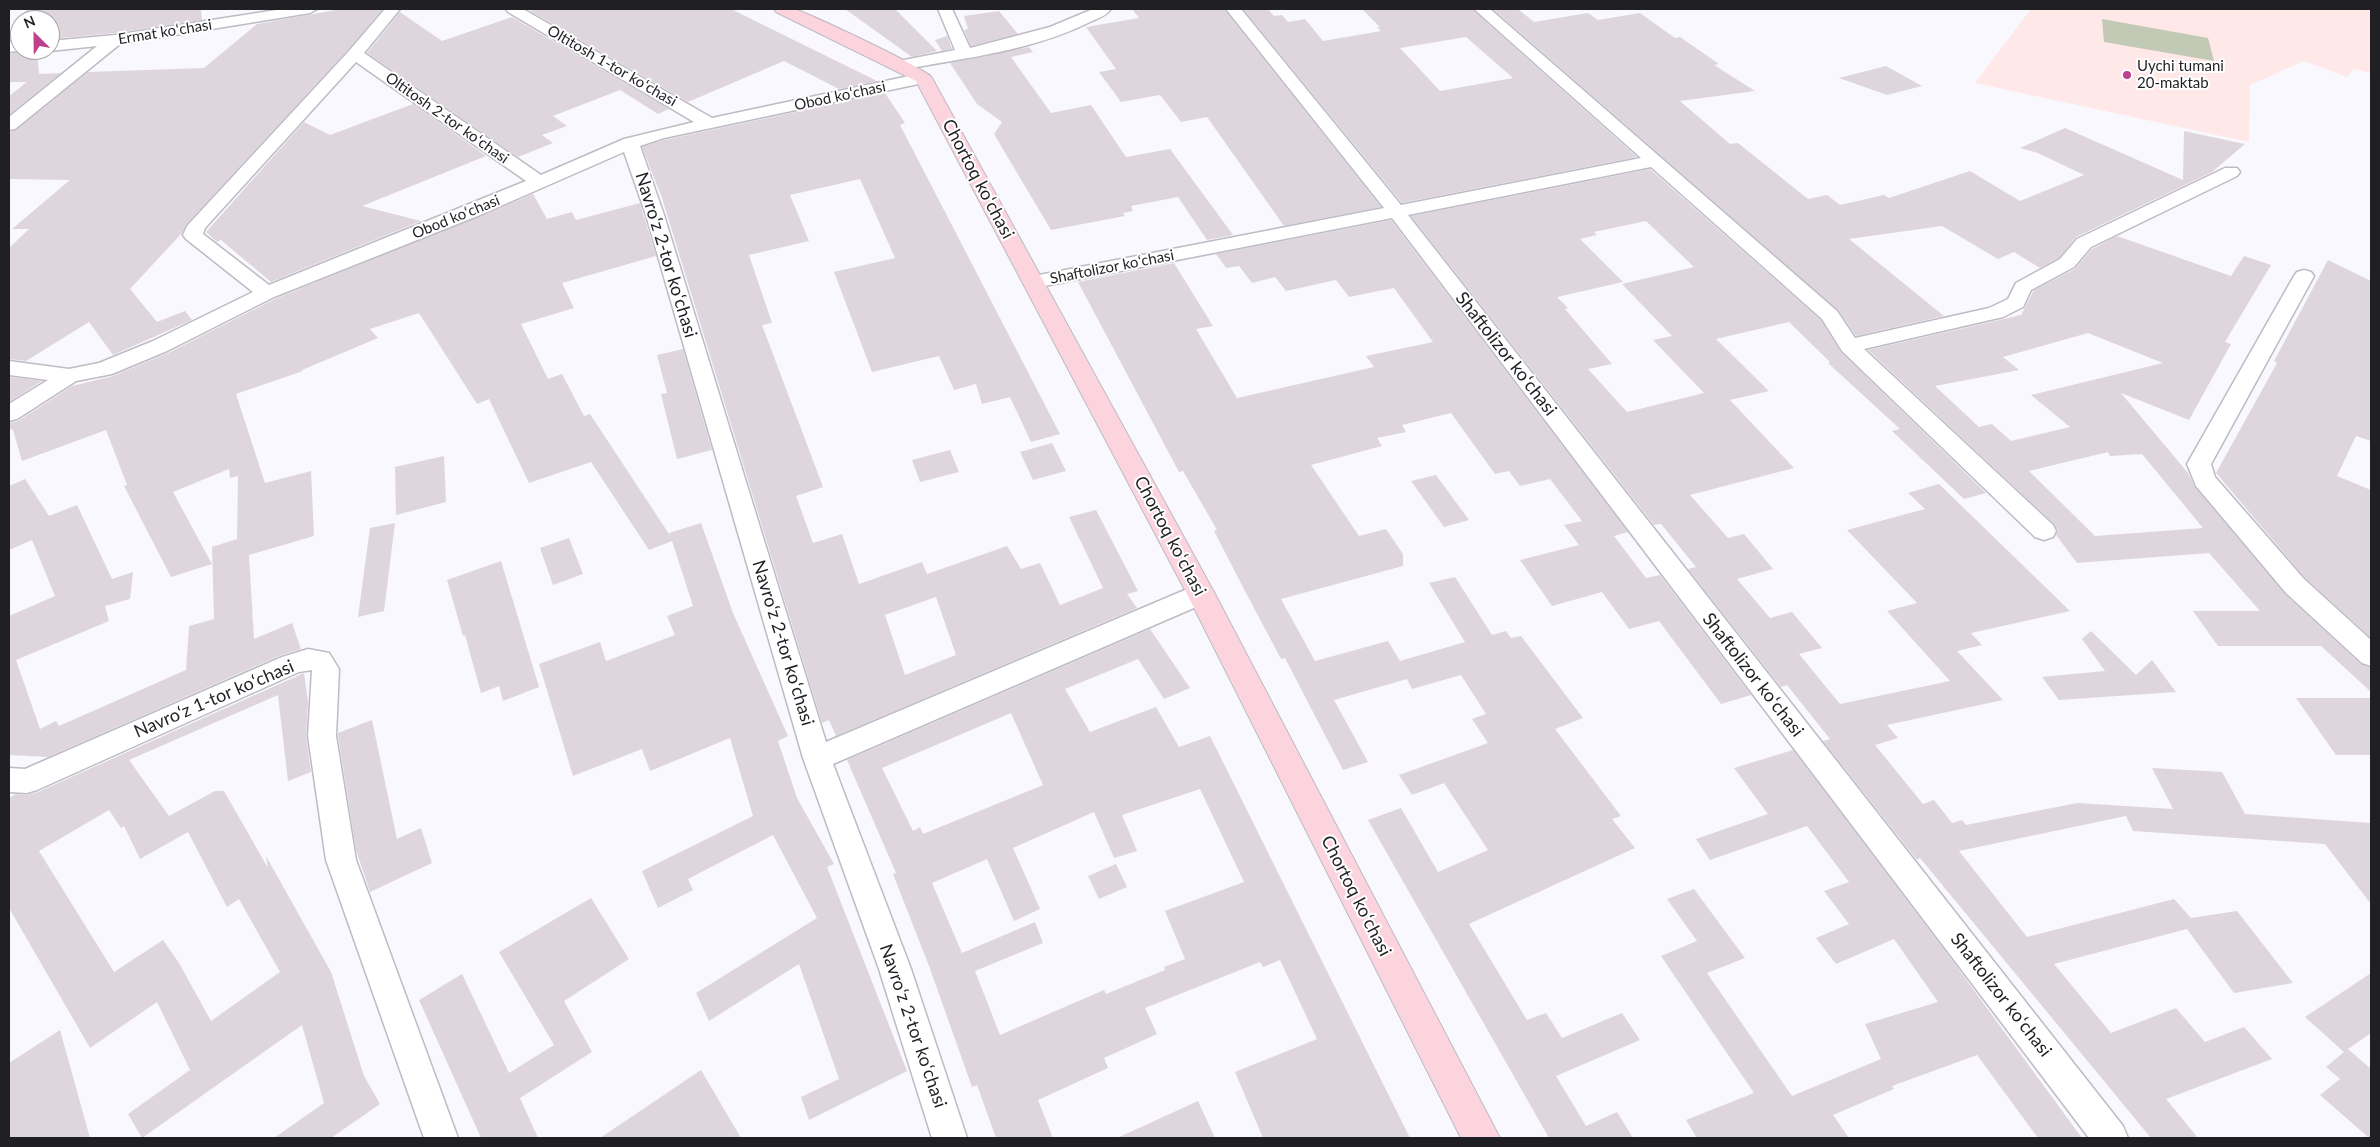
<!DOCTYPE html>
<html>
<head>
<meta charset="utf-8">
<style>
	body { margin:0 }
	#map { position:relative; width:2380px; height:1147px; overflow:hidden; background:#f8f8fe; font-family:Lato,sans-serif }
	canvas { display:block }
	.frame { position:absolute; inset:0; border:10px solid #201f23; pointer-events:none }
	.north { position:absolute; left:10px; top:10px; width:50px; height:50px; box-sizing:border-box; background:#fff; border:1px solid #a6a5a7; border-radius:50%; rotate:337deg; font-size:14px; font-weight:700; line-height:20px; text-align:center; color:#201f23 }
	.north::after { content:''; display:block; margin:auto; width:18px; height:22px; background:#bf408d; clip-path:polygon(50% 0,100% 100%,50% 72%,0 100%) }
</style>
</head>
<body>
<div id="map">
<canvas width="2380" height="1147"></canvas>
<div class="frame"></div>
<div class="north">N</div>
</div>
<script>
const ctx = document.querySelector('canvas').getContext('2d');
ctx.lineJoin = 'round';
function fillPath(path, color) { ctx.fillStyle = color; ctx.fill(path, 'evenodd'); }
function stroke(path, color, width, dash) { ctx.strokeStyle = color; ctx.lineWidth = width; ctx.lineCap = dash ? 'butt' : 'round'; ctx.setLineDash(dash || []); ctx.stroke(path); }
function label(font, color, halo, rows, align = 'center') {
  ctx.font = font + ' Lato,sans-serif'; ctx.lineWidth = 4; ctx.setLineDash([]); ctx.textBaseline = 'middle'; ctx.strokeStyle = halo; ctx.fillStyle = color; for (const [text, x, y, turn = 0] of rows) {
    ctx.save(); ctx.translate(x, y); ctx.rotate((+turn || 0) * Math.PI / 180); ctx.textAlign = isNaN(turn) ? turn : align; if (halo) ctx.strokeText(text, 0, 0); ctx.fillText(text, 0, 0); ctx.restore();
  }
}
fillPath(new Path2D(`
	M2031 9H2371V73L2354 69 2347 77 2304 61 2250 85 2249 142 1975 83Z`), '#ffe9e8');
fillPath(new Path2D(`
	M2102 19 2208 38 2214 61 2104 42Z`), '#c2cab6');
fillPath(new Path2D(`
	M27 9H201L202 20 115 33 50 39V20H21Z
	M341 9H383L348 50 186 225 182 233 130 289 157 322 185 311 192 320 113 355 89 322 26 361 9 359V248L29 229H12L70 180 9 179V132L16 130 88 72 204 68 257 24Z
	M536 9H731L877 81 839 89 784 61 688 102 530 11Z
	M845 9H895L937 51 912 57Z
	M1132 9H1224L1381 207 1284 226 1207 117 1181 122 1160 95 1121 102 1099 72 1116 69 1086 27 1139 18Z
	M1243 9H1268L1274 16 1282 15 1288 22 1305 19 1323 41 1381 31 1377 27H1380L1362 9H1472L1637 157 1402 203ZM1466 37 1513 78 1440 91 1400 48Z
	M1493 9H1518L1534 22 1588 13 1598 20 1640 13 1675 38 1680 37 1719 64 1714 65 1755 91 1680 101 1730 144 1738 143 1808 199 1827 195 1840 205 1884 195 1889 198 1970 171 2020 201 2084 175 2038 153 2020 148 2065 128 2183 180 2184 131 2245 144 2212 172 2076 237 2059 258 2040 268 2014 252 1998 259 1942 226 1849 239 1944 316 1856 336 1838 310Z
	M999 11 1018 34 971 46 964 30 968 29 964 16Z
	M400 12 442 41 512 17 669 109 658 114 620 90 553 116 567 126 542 135 553 143 518 157 367 53Z
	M947 36 952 49 942 51 935 40Z
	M1029 47 1033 52 1011 57 1051 113 1091 105 1126 157 1170 149 1233 235 1207 240 1178 197 1131 206 1133 211 1123 213 1125 216 1051 230 994 134 1002 122 977 104 950 63Z
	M28 50H37L39 74 61 73 9 115V96L27 82H9V54Z
	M1886 66 1922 86 1887 95 1839 78Z
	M885 93 905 123 900 125 1060 434 1031 442 1010 397 982 404 976 384 954 390 939 356 872 372 834 272 895 258 860 179 790 195 809 241 749 255 772 323 762 325 823 487 796 496 813 543 842 534 859 584 922 562 927 574 1007 546 1021 569 1040 563 1060 605 1103 588 1069 517 1096 510 1138 591 1127 594 1137 608 836 736 829 720 822 723 662 198 642 147 664 140ZM936 597 956 655 905 675 885 615Z
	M413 104 486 156 362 206 421 221 271 282 221 240 217 242 206 232 304 122 330 135Z
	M1650 169 1821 320 1841 352 1986 493 1964 499 1892 431 1900 429 1828 363 1830 362 1789 322 1716 339 1769 391 1730 400 1794 468 1690 495 1728 538 1744 534 1773 569 1737 579 1770 618 1792 612 1822 648 1799 654 1840 704 1950 681 1887 611 1917 603 1847 530 1925 509 1908 493 1939 484 2070 611 1971 633 1982 645 1957 651 2003 700 1887 725 1898 738 1875 745 1923 804 1934 800 1952 823 1962 820 1966 825 2077 803 2173 809 2152 768 2222 772 2245 814 2371 823V904L2325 844 2133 831 2126 816 1959 851 2027 937 2174 899 2191 918 2237 911 2293 983 2234 993 2187 929 2054 964 2111 1033 2176 1008 2205 1042 2244 1027 2272 1059 2166 1099 2198 1138H2151L1920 858 1917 860 1823 741 1830 739 1787 685 1781 687 1688 569 1696 567 1661 524 1654 525 1411 216ZM1646 221 1694 267 1622 284 1672 336 1653 340 1704 393 1627 412 1588 369 1612 364 1565 309 1568 308 1557 297 1623 282 1580 239 1597 235 1594 232Z
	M533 194 547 219 572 212 576 220 640 203 656 256 562 283 574 308 521 324 548 379 562 374 584 416 590 414 671 537 669 533 701 523 733 613 788 736 778 741 797 798 834 864 827 867 907 1071 809 1120 801 1097 839 1079 799 964 709 1021 696 993 817 918 773 835 688 879 693 890 658 908 642 871 753 816 730 738 650 771 642 749 573 776 539 664 600 642 606 661 675 635 667 616 693 606 672 541 649 550 591 462 529 483 489 399 477 404 419 313 370 329 378 338 302 370 303 371 236 394 265 483 311 471 314 536 249 555 254 639 292 623 301 649 281 655 48 757 9 755V616L55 596 32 540 9 550V486L25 479 49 516 77 505 112 579 133 572 130 599 105 606 109 621 16 660 40 729 56 721 59 726 186 670 189 626 214 619 212 547 237 539 238 476 230 478 229 469 173 492 212 564 171 577 124 486 127 485 106 430 22 461 13 430 9 428V423L18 421 72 386 113 376 168 353 275 299Z
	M1391 220 1628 532 1614 536 1646 578 1660 575 1751 695 1721 704 1659 621 1629 629 1602 592 1552 606 1520 560 1579 545 1564 525 1582 521 1550 479 1520 486 1509 471 1495 474 1451 413 1402 425 1406 432 1377 438 1382 446 1311 465 1359 536 1386 529 1403 554V566L1281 599 1315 661 1388 641 1400 661 1465 642 1429 583 1455 577 1492 635 1506 631 1511 638 1521 636 1583 718 1555 729 1621 816 1612 819 1635 848 1469 924 1527 1020 1546 1013 1562 1038 1622 1013 1640 1040 1556 1076 1586 1126 1617 1112 1633 1138H1549L1368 820 1401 808 1438 872 1488 850 1444 783 1412 795 1399 775 1488 743 1472 719 1486 714 1461 675 1412 689 1407 679 1334 700 1368 762 1343 770 1285 658 1281 659 1245 591 1214 531 1217 530 1183 471 1179 472 1078 282 1174 263 1213 326 1196 329 1237 398 1374 367 1366 356 1433 342 1394 288 1349 297 1336 280 1286 291 1275 277 1252 283 1239 266 1226 268 1216 254Z
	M2117 236 2231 276 2244 256 2271 265 2225 342 2231 344 2189 420 2121 393 2188 473 2195 487 2285 594 2361 664 2371 668V692L2321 646H2218L2193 611H2260L2209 553 2077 563 2056 535 2058 530 2054 524 1868 350 2021 315 2034 290 2075 269 2092 249ZM2088 333 2163 363 2031 395 2070 427 2011 441 1992 424 1979 427 1935 386 2019 370 2003 357ZM2108 452 2110 456 2142 454 2203 528 2095 536 2029 471Z
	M2328 260 2371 281V441L2356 436 2337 476 2371 490V638L2305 578 2216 473 2277 363 2274 361Z
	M683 349 712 450 677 459 661 394 667 393 657 355Z
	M9 377 42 381 9 402Z
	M1052 443 1066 471 1033 480 1020 452Z
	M950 450 959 472 920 482 912 460Z
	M444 456 446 502 396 515 395 467Z
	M1436 475 1469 520 1444 527 1411 481Z
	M395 523 384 611 358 617 370 528Z
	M569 538 583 574 553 585 540 548Z
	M501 561 539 687 503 701 499 686 481 693 465 635 463 636 447 580Z
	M1150 629 1190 688 1164 699 1138 659 1065 689 1090 732 1156 707 1179 747 1210 736 1410 1138H1263L1235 1072 1317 1039 1280 960 1263 967 1260 962 1145 1008 1157 1034 1104 1058 1108 1068 1038 1100 1053 1138H996L977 1085 972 1087 929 966 893 874 896 873 847 760ZM1011 713 1043 785 923 834 920 827 913 831 882 768ZM1200 789 1244 882 1165 911 1185 959 1164 967 1165 970 1106 994 1104 990 1000 1035 975 971 1043 943 1035 922 962 953 932 883 987 859 1014 921 1040 909 1013 848 1094 812 1114 858 1137 851 1122 815Z
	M2091 631 2136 675 2152 660 2176 692 2059 700 2042 677 2105 671 2082 639Z
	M304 673 308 702 306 736 311 772 288 781 278 695 129 760 169 816 215 791H224L268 868 266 856 331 972 364 1076 380 1104 331 1138H274L324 1103 302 1025 142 1138 128 1114 190 1070 157 1002 90 1048 9 908V798L16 794 27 795 38 792ZM109 810 121 828 124 826 140 859 188 832 227 907 239 899 280 972 211 1021 179 963 163 940 114 972 39 851Z
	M2296 698H2371V755H2336Z
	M372 720 397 839 421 828 432 863 370 892 356 850 338 736V733Z
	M1793 750 1943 948 2082 1138H2038L1977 1055 1892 1086 1894 1089 1833 1115 1849 1138H1697L1686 1120 1754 1093 1661 956 1697 941 1667 899 1694 889 1745 958 1707 973 1792 1096 1881 1059 1865 1024 1938 1002 1894 939 1836 964 1816 938 1849 924 1824 891 1849 882 1807 826 1710 860 1696 839 1768 814 1734 768Z
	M1116 864 1127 887 1099 899 1088 876Z
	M591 898 629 959 564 1001 592 1052 520 1098 538 1138H481L419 1000 462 974 509 1073 554 1045 499 952Z
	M2371 973V1033L2348 1049 2371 1069V1138H2369L2320 1095 2340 1079 2326 1067 2344 1052 2305 1017Z
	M60 1030 90 1138H9V1063Z
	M701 1070 741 1138H600Z
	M1198 1101 1215 1138H1117Z`), '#dfd6dd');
const minor = new Path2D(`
	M283 9H317L310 13 120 44 15 129 9 130V117L97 46 50 51 47 50H50V41L115 35Z
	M385 9H400L364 53 541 175 624 139 694 122 508 12 506 9H523L712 118 923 73 929 75 931 78 929 81 923 83 664 138 640 146 664 215 826 742 1192 587 1201 585 1210 587 1214 594 1210 601 833 764 911 969 967 1138H932L879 969 803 758 646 215 624 152 480 215 274 297 167 351 112 374 76 381 17 419 9 421V404L48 380 9 375V361L69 369 99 363 153 341 253 292 186 239 183 235 187 226 349 51ZM356 62 526 181 269 285 203 234 205 228Z
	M938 9H952L970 48 1050 27 1093 9H1111C1107 15 1099 18 1092 21 1033 51 964 58 900 70L894 68 892 65 894 62 955 50Z
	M1226 9H1241L1401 205 1641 158 1474 9H1490L1837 311 1855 338 1989 308 2008 299 2016 283 2060 259 2077 239 2225 168H2237L2240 172 2237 176 2091 247 2074 267 2031 290 2023 307 2003 317 1864 349 2053 525 2056 531 2053 537 2044 540 2035 537 1842 351 1822 319 1651 167 1408 215 2123 1126 2128 1138H2089L1392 218 1034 288 1027 286 1024 282 1027 278 1034 276 1384 208Z
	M9 42H20V50H26L9 52Z
	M2304 270 2311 272 2314 276 2211 464 2215 477 2304 579 2371 640V666L2362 663 2286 593 2196 486 2187 464 2294 276 2297 272Z
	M308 649 329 653 339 669 336 736 356 860 458 1138H424L326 860 308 736 312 670 299 672 37 790 27 793 9 792V768L25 769 282 657Z`);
const secondary = new Path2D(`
	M774 9C781 9 790 7 797 10 816 17 924 67 932 78L1215 594 1500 1138H1461L1187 594 916 81 776 12Z`);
stroke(minor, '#bdbbc5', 3);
stroke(secondary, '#bdbbc5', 2);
fillPath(minor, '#fff');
fillPath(secondary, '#fcd4de');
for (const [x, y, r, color] of [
	[2127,75,5,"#bf408d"]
]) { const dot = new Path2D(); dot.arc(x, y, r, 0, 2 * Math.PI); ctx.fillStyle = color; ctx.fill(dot); stroke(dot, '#fff', 2); }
label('15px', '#201f23', '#fff', [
	["Ermat koʻchasi",165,32,-9],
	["Oltitosh 1-tor koʻchasi",612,66,30],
	["Obod koʻchasi",840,96,-12],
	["Oltitosh 2-tor koʻchasi",447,118,35],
	["Obod koʻchasi",456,217,-22],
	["Shaftolizor koʻchasi",1112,267,-11]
]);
label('15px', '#201f23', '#fff', [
	["Uychi tumani",2137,66],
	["20-maktab",2137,83]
], 'left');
label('18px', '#201f23', '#fff', [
	["Chortoq koʻchasi",978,179,62],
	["Navroʻz 2-tor koʻchasi",666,255,73],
	["Shaftolizor koʻchasi",1506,354,52],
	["Chortoq koʻchasi",1170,536,62],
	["Navroʻz 2-tor koʻchasi",783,643,73],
	["Shaftolizor koʻchasi",1753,675,52],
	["Navroʻz 1-tor koʻchasi",214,699,-23],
	["Chortoq koʻchasi",1356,896,63],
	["Shaftolizor koʻchasi",2001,995,52],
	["Navroʻz 2-tor koʻchasi",913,1026,71]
]);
</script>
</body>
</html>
